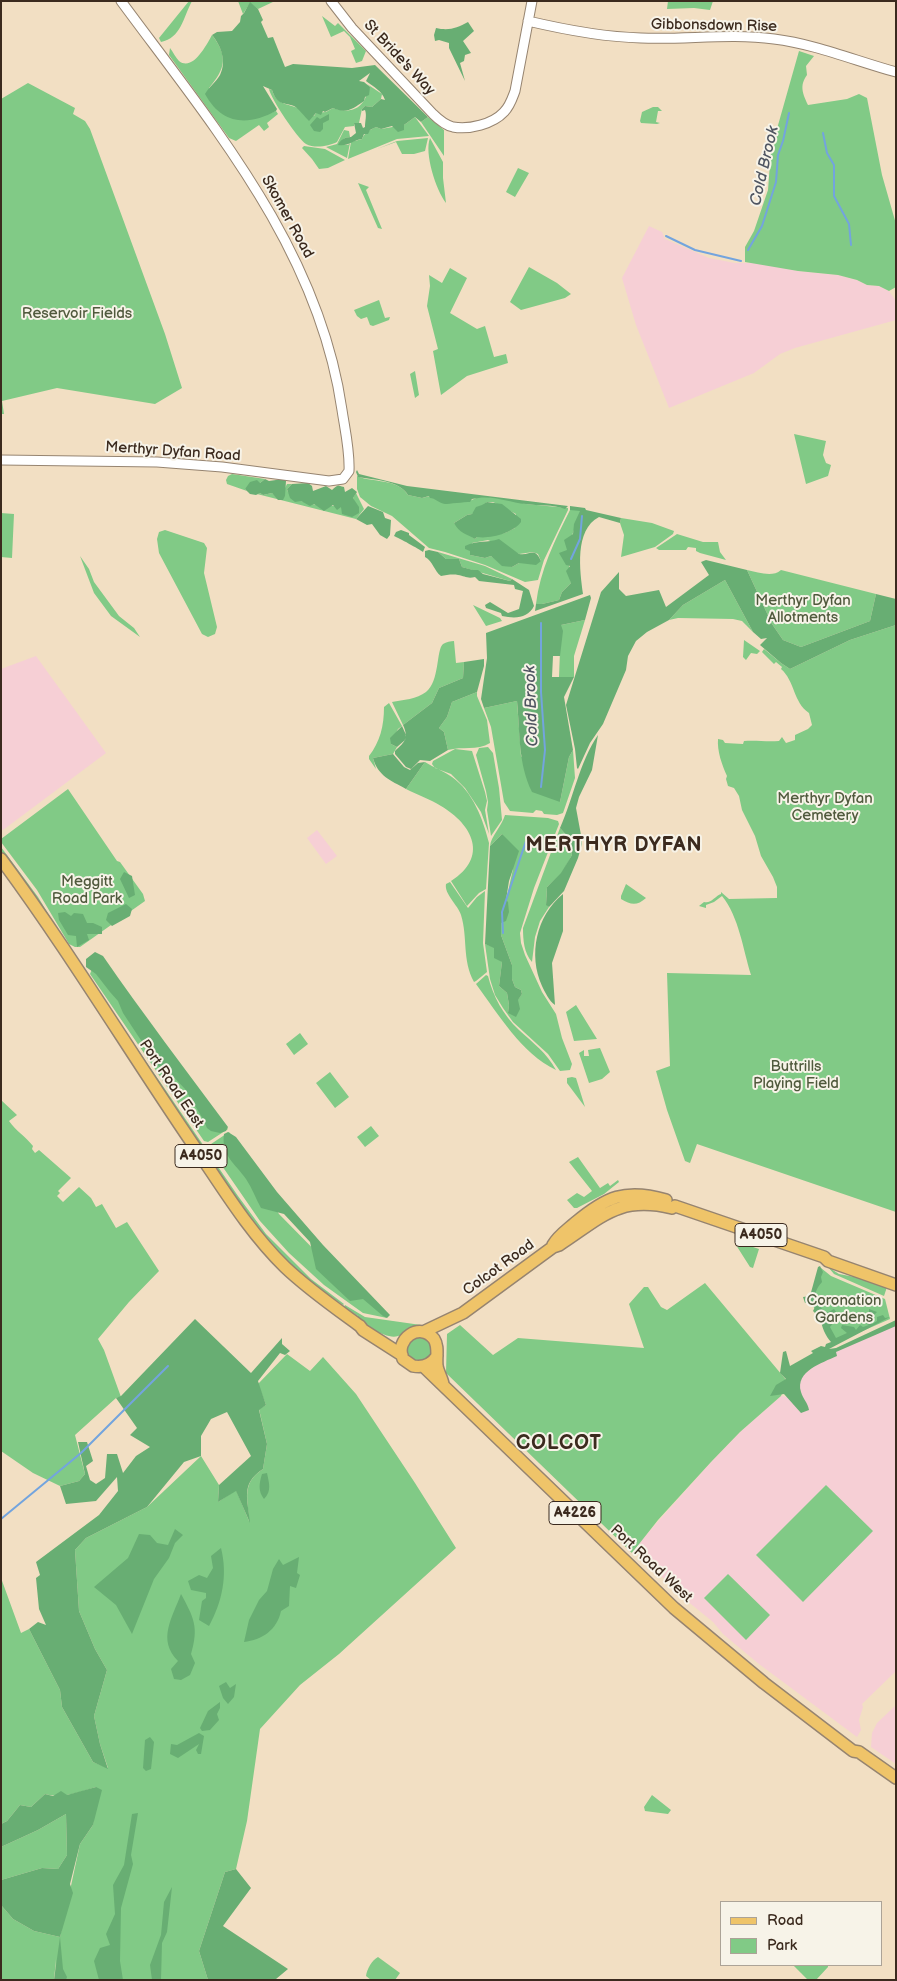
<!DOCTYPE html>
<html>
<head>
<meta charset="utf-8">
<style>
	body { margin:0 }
	#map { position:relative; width:897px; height:1981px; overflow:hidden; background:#f2dfc3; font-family:"Balsamiq Sans",sans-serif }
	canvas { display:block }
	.frame { position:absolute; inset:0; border:2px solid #3b2a1e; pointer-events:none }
	.legend { position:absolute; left:720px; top:1901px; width:162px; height:65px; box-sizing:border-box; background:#f7f3e8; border:1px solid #aca397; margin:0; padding:6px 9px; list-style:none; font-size:15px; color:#3b2a1e }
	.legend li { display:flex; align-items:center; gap:10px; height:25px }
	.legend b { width:25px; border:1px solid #aca397 }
</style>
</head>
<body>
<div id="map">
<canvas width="897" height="1981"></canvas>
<div class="frame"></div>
<ul class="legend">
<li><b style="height:6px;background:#efc469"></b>Road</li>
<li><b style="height:14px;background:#81ca86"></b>Park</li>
</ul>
</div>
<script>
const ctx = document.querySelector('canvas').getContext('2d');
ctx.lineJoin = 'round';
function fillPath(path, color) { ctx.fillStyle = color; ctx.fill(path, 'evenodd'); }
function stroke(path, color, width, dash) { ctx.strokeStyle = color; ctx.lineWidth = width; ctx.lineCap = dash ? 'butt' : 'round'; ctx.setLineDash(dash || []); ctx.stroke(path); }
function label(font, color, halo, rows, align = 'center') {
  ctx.font = font + ' "Balsamiq Sans",sans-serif'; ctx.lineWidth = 4; ctx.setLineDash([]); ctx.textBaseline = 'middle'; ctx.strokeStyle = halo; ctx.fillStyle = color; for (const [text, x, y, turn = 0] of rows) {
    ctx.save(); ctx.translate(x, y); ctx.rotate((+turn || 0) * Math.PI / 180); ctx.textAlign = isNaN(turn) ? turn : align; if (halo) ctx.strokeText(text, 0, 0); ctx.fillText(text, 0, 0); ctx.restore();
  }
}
fillPath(new Path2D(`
	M649 226 662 232 665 239 709 258 735 263H757L798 271 838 275 857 280 867 285 879 286 889 291 896 301V320L795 348 780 354 754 373 669 408 636 325 622 278Z
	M36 656 106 753 3 830 1 828V669Z
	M317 830 337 856 326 864 307 838Z
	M896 1321V1671L862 1704 863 1707 859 1720 861 1730 857 1737 759 1664 723 1634 713 1622 686 1600 637 1553 638 1544 711 1462 740 1432 781 1396 788 1397 805 1367Z
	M896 1705V1764L871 1747 872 1733 877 1723Z`), '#f6cfd5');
fillPath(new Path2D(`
	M189 1H192C183 18 181 38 161 42L159 38Z
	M238 1H275L258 9 250 3 243 14Z
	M668 1H713L710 10 694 8 667 9Z
	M322 16 335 26 338 23 366 51 362 61 356 63 351 51 355 49 350 37 344 31 331 37Z
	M212 35C228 56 226 68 209 88L253 119 276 111 278 114 267 123 269 127 264 131 259 125 236 141 229 138 169 55 170 48C173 52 176 58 179 61 193 72 207 44 212 35Z
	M799 51 814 56 806 66 807 75C799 86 803 94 808 105L847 99 859 94 867 98 882 175 896 224V287L889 291 879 286 867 285 857 280 838 275 798 271 745 262V247L754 231 768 190 771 150Z
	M28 83 75 108 73 114 85 121 90 129 165 334 182 388 155 404 57 388 2 401 4 414H1V99Z
	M367 84 382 94 381 99 372 107 365 106 362 109 359 123H354V126L345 127 337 142C329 146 315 149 306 144 297 138 271 99 269 89L272 90C276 103 283 103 295 107 301 109 308 113 314 116L316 113 326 112 333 108C343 112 356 112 363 102 366 99 367 92 370 87Z
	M653 107H658L662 111H658L656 122 660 123 657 124 641 123 640 121 642 112Z
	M415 117 429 136 397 139 348 159 351 142 362 139C365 132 370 130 376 127L381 129 404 125Z
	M428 117 444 130V156L421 122Z
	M344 130 349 131 350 137 345 138 339 145H348L350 143 347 158 326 147 337 144Z
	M428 138 425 151 414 154H402L396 142 377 149 397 141Z
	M430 138 443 162V178L446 203C436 190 424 153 430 138Z
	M304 146 325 149 345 160 328 168 319 169 312 159 302 148Z
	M518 168 529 173 515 197 506 192Z
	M358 183 369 187 366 190 382 229 378 228Z
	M529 267 557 283 571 294 565 298 521 310 510 302Z
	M450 268 467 278 450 313 477 329 485 326 494 357 506 354 508 363 467 376 441 395 433 351 438 349 427 306 430 286 429 275 442 283Z
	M379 300 385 318 390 317 389 320 373 326 370 325 367 317 361 319 357 316 354 310Z
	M415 371 419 395 415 398 410 374Z
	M794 434 826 441 823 455 826 463 831 465 828 476 806 484Z
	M232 474 265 479 260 483 245 489 247 491 227 484 226 480 228 476Z
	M357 476C373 483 397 478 408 495L422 498 430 496 451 503 460 501 467 502 481 496 512 500 526 504 568 508V510L544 560 538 580 525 582 485 565 445 552 429 548 392 516 371 506 360 497 357 489ZM487 502H493L516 514 515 528 505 533 477 537 475 539 454 523 467 515 472 514ZM488 540 519 554 533 552 538 554 541 561 519 563 512 567 499 562 491 556 485 558 470 555 472 543Z
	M287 484H292L287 489 288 492C292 495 296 499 301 501 312 506 344 507 356 506L353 498 356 493 364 509 356 519 257 494 260 493 263 495 272 493 278 498 285 496V488Z
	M570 510H581L567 550 571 583 562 592 559 600 542 604H536C540 570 555 540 570 510Z
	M1 513 14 514 12 558 1 557Z
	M621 518 652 523 674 531 673 534 655 547 621 557 624 535 620 523Z
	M165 530 204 543 207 548 204 573 217 627 215 634 208 637 202 634 159 553 157 539 159 532Z
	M677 534 703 542H718L720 552 726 560 700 553 696 551V548L688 547 686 550H659L656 548Z
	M438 552 485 566 512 579 510 581 462 567 459 559H446Z
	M80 556 89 569 94 582 119 616 134 628 140 637 111 616 94 593Z
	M747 570C758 572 772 578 781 570L876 594 870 621 801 647 783 640 772 624Z
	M725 580 753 632 742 621 733 619 678 618 669 620 683 605Z
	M473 605 500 618 502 621 486 626Z
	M585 620 574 656V677H559L561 625Z
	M896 625V1212L697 1144 690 1163 685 1161 667 1110 656 1071 670 1066 667 973 751 975C743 949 739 917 722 896L714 902 706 905V908L699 906 704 902C711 904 715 896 721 894V892L729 899 777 898V887L773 877 761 856 755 836 742 810 739 796 734 788 728 786 726 779 727 776C722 765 717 751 718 739L723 740 725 743 743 744 744 741C756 740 766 742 779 741L782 737 786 743 795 740V735L808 729 812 725 809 713C793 702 795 681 781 669L782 667 776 662 774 664 762 652 764 649 781 663 790 669 850 640Z
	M744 640 760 651 757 654 751 653 746 660 743 657Z
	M454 641 456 663 464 662 463 678 439 688 432 703 403 725 392 702C403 700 417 699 426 692 440 681 436 650 443 644 446 642 451 641 454 641Z
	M477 692V696L487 720 490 743C477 751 462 746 448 750L444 732 439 728 447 717 452 702Z
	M517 701 521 756 560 802 569 757 573 750 575 778 563 813 557 815 544 814 542 811 536 810 533 813 510 811 504 802 491 727 484 708Z
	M389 703 402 726 398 729 391 744 397 747 393 754 373 758 376 769 369 759V756C380 742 384 726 384 707Z
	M488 747 493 753 499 788 502 820 491 836 487 810 488 802 486 791 476 755 479 748Z
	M455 749 472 751 485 792 487 801 485 810 489 834 481 812 465 788 451 774 435 768 432 764 433 761Z
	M425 762C434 768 444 771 452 777 473 792 483 819 489 843L486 889 479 893 467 906 451 881C489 857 473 825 441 806 430 799 418 795 406 789Z
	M68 789 117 861 120 862 143 894 145 901 80 947H75L69 944 37 890 1 842V839Z
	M505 815 548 818 558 821 559 824 534 888 520 933 521 943 525 955 542 992 556 1014 562 1038 572 1064 570 1070 560 1071 548 1054 513 1022 503 1008 495 995 490 979 485 944 494 947 502 962 499 986 507 993 509 1005 508 1013 522 994 521 990 515 987 512 979V965L501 935V923L513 869 502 834 490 846C491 836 502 826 505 815Z
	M560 828 567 836 572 855 562 873 547 887 546 904 549 907 540 921 535 937 532 962C524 953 523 940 523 928Z
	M1 847 38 897 58 930 1 853Z
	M450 882 468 908 477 897 485 891 483 943 487 972 476 981 474 982C462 960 468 938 461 915 458 905 444 894 446 884Z
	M626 884 646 898C637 906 631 905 621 899V896Z
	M92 969 103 970 204 1106 228 1129 208 1142 204 1141 90 974Z
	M486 975 488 976C493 996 503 1015 519 1030 533 1043 547 1053 556 1070 521 1053 499 1015 476 984Z
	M100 994 238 1196 266 1234 311 1279 344 1304 343 1305 324 1292 323 1293 292 1267 259 1232 170 1104Z
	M576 1005 597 1039 574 1041 566 1012Z
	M300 1033 308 1044 294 1055 286 1044Z
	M600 1048 610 1072 602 1079 589 1083 579 1053 584 1050V1056H589L588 1050Z
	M330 1072 349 1097 335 1108 316 1083Z
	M572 1077 576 1078 585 1107 567 1083V1078Z
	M1 1100 17 1115 9 1121C16 1131 25 1136 33 1146L32 1149 35 1153 39 1150 71 1178 58 1191 60 1193 57 1196 63 1202 79 1187 91 1198 96 1207 102 1204 116 1228 127 1222 159 1271 129 1302 98 1339 104 1350 121 1397 116 1398 75 1435 85 1474 79 1481 60 1486 33 1473 1 1451Z
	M371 1126 379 1136 365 1147 357 1137Z
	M229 1132 279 1214 334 1270 387 1318 363 1313 324 1285 289 1253 260 1221 209 1147 211 1144Z
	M578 1157 600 1188 608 1183 610 1186 618 1180 619 1182 604 1194 577 1208H574L567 1200 577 1193 584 1197 592 1191 569 1162Z
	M738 1242 759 1249 753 1268 750 1267 736 1245Z
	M828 1267 839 1274 865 1279 887 1287 884 1296 834 1274Z
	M821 1268 831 1276 885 1299 890 1319 833 1344 810 1300Z
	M705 1283 787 1381 781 1396 740 1432 711 1462 658 1520 632 1553 446 1373 447 1334 460 1325 493 1355 518 1338 644 1348 629 1304 644 1287H648L661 1307 667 1310Z
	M345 1305 365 1317 428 1326C418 1329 408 1334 398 1336 387 1340 365 1325 356 1318L358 1316 344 1307Z
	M417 1336 430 1340 433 1348 431 1357 418 1364 407 1356V1343Z
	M287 1354 310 1371 323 1357 356 1394 415 1483 456 1548 339 1654 300 1685 260 1729 247 1821 236 1869 225 1872 199 1951 208 1980H55L56 1959 54 1980H1V1905L13 1919 34 1931 60 1937 80 1844 93 1825 96 1787C79 1792 62 1799 45 1794L31 1807 20 1805 7 1821 1 1824V1578L21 1633 29 1629 60 1690 62 1707 93 1762 108 1768 100 1744 94 1716 107 1670 95 1649 79 1611 75 1550 86 1538 147 1507 201 1456 219 1485 218 1502 236 1490 249 1521C248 1497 241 1484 263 1469L267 1444 259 1409 266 1405 258 1384Z
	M826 1485 873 1531 803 1602 756 1555Z
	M728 1574 770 1615 746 1640 704 1598Z
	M652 1795 671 1810 668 1814 645 1811 644 1807Z
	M66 1814 67 1855 58 1869 42 1868 1 1880V1847L38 1830Z
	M378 1957 400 1973 395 1980H371L366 1976C367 1969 372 1960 378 1957Z
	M793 1965H828V1967L816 1980H808Z`), '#81ca86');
fillPath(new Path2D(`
	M250 2 258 9 263 20 261 22 268 38 273 37 285 67 293 64 352 68 375 65 428 117 421 122 415 117 404 125V130L398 132 392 126 381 129 376 127 370 130 368 134H364L362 139C353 140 348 147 338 145 340 140 345 137 351 137L356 133 354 123H361L363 128 365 127C365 121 367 115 365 110L362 111V109L365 106 372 107 381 99 385 100C382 91 374 87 366 81L370 73 359 81 364 82 370 87 369 95 365 97 364 101C353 109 346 114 333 108L325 112 323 111 321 115 316 113 309 121C305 117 299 109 294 106 282 102 277 105 272 90L263 86 277 109 276 111C248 126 222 125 205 94 209 87 216 82 220 75 227 61 221 46 212 35L217 32 232 31 240 22 241 16 244 13Z
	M468 22 474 31 463 41 471 53 465 55 464 61 460 63 465 81 449 48V43L439 40 435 41 434 35 436 28C449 31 457 28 468 22Z
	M329 114V120L323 123V129L320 132 314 131 310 125 317 117 320 119Z
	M357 470 359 474 407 486 568 506 565 509C553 504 538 506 526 504 507 502 491 494 472 499L470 502C464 502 449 504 445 504 439 503 435 498 430 498L429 496 422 498 408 495C399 480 374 480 358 477L356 472Z
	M265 479 269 481 283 479 286 481 285 496 283 500H278L272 493 263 495 260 493 256 495 250 494 245 489 250 482 257 480 260 483Z
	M308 483 312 486 313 491 326 486 332 490C340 483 337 486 344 487L345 492 352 488 357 492 353 498 359 507V513L352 517 342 514 341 507 337 510 333 505 324 511 314 504 310 506 301 501 295 502 290 498 287 489 292 484Z
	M487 502 502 504 521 519V522C513 533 491 539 477 537L475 539C467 534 459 533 454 523L467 515 472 514 476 507 482 505Z
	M368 506 383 512 385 518 391 520 390 535 387 539 380 535 372 524 367 525 356 519Z
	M570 506 585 508 586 510 621 518 620 523 599 517C574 530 580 571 583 594L535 611 536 604H542L559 600 562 592 571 583 566 571 570 566 566 565 559 553 567 550 564 540 573 534 574 524 580 511 570 510Z
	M401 530 409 533V535L425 547 423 552C419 549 399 538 394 536L396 532Z
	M499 539 519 554C531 556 534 546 541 561L536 565 519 563 512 567 502 566 491 556 485 558 470 555V551L465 549V546C476 540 488 543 499 539Z
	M429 550 438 552 446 559H459L462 567 473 570H478L483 574 510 581 512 579 529 590 534 606C528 618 516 619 502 616L501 613 486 608 485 605 490 602 508 613 519 609 523 591 515 589 514 585 479 581 475 577C467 579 465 576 458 575 453 574 446 575 441 576 434 571 433 561 425 557V551Z
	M706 560 747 570 772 624 783 640 801 647 870 621 876 594 896 599V625L850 640 790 669 781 663 760 645 767 638 761 639 753 632 725 580 683 605 669 620 647 632 636 641 628 656 626 670 603 724 590 743 578 769 577 768 575 749 566 705 601 592 619 572V589L626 596 659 590 666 607 709 575 701 562Z
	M590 595 591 598 585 620 561 625 563 631 560 656H553L552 677H574L564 697 573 750 569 757 560 802 532 792C518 764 520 732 517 701L484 708 481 699 487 658 486 633Z
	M484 659V666L477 692 452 702 447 717 439 728 444 732 448 750 430 761 420 760 411 769 406 767 395 754V751C405 742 409 738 403 725L432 703 439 688 463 678 464 662Z
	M402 726 406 735 405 740 397 747 391 744 390 738Z
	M598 735 592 770 579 797 576 808 581 835 582 844 578 858 564 891 549 907 546 905 547 887 561 873 572 855 567 836 560 828C574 797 579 763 598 735Z
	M393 754 404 767 410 770 418 763 425 762 406 789C390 780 378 776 373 758Z
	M502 834 519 851 509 881 506 900 508 902 509 912 506 921 501 923V935L512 965V979L515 987 521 990 522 994 518 1000 520 1009 516 1017 508 1013 509 1005 507 993 499 986 502 962 494 958V948L485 944 490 846Z
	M124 872 132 876 135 895 129 898 120 879Z
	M563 894V931L552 963 555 1005C549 1001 545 992 542 986 528 955 536 916 563 894Z
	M126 904 132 909 130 916 112 926 106 920 108 913Z
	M65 912 71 916 74 913 83 914 87 923H93L102 927V934H87L89 940 77 947 76 936 68 935 59 920 58 913Z
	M95 952 103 956C143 1014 186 1070 228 1127L226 1131 220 1133 211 1131 207 1128 203 1119 185 1089 168 1071 158 1066 123 1013 118 1001 110 992 96 974 86 967V959Z
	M228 1132 236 1137 277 1192 323 1245 390 1315 387 1318 383 1316 363 1299 350 1301 316 1269 310 1242 284 1214 261 1208C256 1199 252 1188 246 1179 235 1163 221 1156 224 1134Z
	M820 1266 823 1272 821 1277 822 1282C810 1295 816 1304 827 1313L834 1309 839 1316 830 1327 836 1338 847 1333 841 1328 842 1325 854 1327 856 1330 860 1325 863 1327 869 1325 863 1322 869 1317V1309L877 1312 872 1317V1324L877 1321V1317L883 1315 885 1318 890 1317 829 1349 836 1348 896 1320V1326L836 1352 837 1356C822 1363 795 1371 801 1392 803 1399 808 1403 809 1410L801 1413 784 1394 770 1396 776 1385 786 1379 780 1373 783 1352 786 1351 790 1366 813 1353 811 1351 821 1346 825 1347 826 1344 831 1342C826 1337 821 1326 821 1319L813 1311 815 1307 811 1300 805 1303 803 1297 810 1296 818 1267Z
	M195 1319 251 1373 282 1338V1344L290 1351 285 1355 280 1353 258 1381 266 1405 259 1410 267 1444 263 1469C240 1484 248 1499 250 1523L236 1491 218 1502 219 1485 251 1456 227 1412 211 1419 201 1436V1456L184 1462 147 1507 86 1538 75 1550 79 1611 95 1649 107 1670 94 1716 100 1744 108 1769 93 1762 62 1707 60 1690 29 1629 38 1622 46 1625 39 1609 36 1578 40 1575 36 1562 99 1515 118 1491 117 1477 96 1501 66 1504 60 1486 79 1481 85 1474 78 1442H87L93 1461 86 1466 90 1480 96 1484 105 1478 107 1454H117L123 1473 136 1456 150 1447 130 1435 137 1428 116 1398 121 1396Z
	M267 1473C269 1483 272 1491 264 1499 258 1491 259 1484 262 1474Z
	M175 1529 183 1535 175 1543 169 1558 154 1579 132 1634 116 1605 94 1587 128 1558 139 1534 150 1535 157 1543 168 1545Z
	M221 1548C228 1576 222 1602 209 1626L199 1620 202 1601 206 1598V1593L191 1590 188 1581 199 1575 207 1578 213 1568 211 1556Z
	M299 1557 297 1573 300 1575 296 1588 290 1586 289 1606 281 1611C277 1630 262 1640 244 1642L249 1620 259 1600 267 1591 273 1569 279 1559 283 1565Z
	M181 1594C194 1618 199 1627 191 1654L195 1663 190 1675 181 1680 174 1679 171 1669 178 1661C157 1640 172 1618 181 1594Z
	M226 1682 230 1688 236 1684 234 1697 228 1704 223 1698 219 1686Z
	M220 1702V1708L217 1714 219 1720 210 1730 202 1731 200 1728 208 1711Z
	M199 1733 204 1736 201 1754H198L196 1750 199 1744 178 1758 170 1754 171 1744 177 1745Z
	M150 1737 154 1742 151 1769 146 1771 143 1768 145 1740Z
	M96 1787 102 1790 93 1825 80 1844 70 1884 73 1893 60 1937 63 1969 67 1977 66 1980H54L60 1937 34 1931 13 1919 1 1905V1880L42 1868 58 1869 67 1855 66 1814 38 1830 1 1847V1824L7 1821 20 1805 31 1807 45 1794 53 1796 61 1791 67 1795Z
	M138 1813 131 1855 133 1864 121 1908 120 1961 123 1980H99L94 1961 100 1948 110 1945 106 1934 115 1914 113 1885 124 1865 132 1814Z
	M236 1869 251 1888 223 1926 288 1969 276 1979 208 1980 199 1951 225 1872Z
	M172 1887 167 1932 162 1943 161 1980H152L150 1965 161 1935 164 1902Z`), '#68ae73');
stroke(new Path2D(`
	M823 133 827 153 834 165V196L849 224 851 245
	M666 236 695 250 741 261
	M748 250 762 226 776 182 778 155 783 141 789 113
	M571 559 580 539 582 516
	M541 623V692L545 750 541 787
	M503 933 502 912 526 841
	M1 1519 81 1453 168 1366`), '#73a4de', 2);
const tertiary = new Path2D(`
	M331 1 352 28 433 114C438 119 445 125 453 127 469 130 493 124 504 112 510 106 512 99 515 91L532 1
	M528 21C566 30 602 37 641 38 685 40 730 33 774 39 815 44 856 61 896 72
	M1 460 157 462 222 467 329 481 343 479 349 471C350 451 345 430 342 410 319 250 214 127 121 1`);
const primary = new Path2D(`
	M1 859C69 951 128 1049 192 1143 221 1185 248 1231 285 1267 308 1289 334 1307 360 1326L363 1330 402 1355
	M553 1245C558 1236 567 1230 575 1223 606 1197 625 1188 666 1200
	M423 1332 463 1313 553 1247 559 1245C601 1218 618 1195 672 1208L675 1206 824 1257 828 1261 896 1285
	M437 1356C431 1365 423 1368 413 1366L403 1359C394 1339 420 1321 434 1339 439 1347 436 1356 437 1366 438 1372 442 1378 443 1384
	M423 1366 674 1608 764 1683 853 1751 859 1752 896 1778`);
stroke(tertiary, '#968470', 11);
stroke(primary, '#968470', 14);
stroke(tertiary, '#fff', 9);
stroke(primary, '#efc469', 11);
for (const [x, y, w] of [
	[201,1156,52],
	[761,1235,52],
	[575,1513,52]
]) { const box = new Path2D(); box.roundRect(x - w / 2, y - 11.5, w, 23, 4); ctx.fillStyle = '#f7f3e8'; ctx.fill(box); stroke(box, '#3b2a1e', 1); }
label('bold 14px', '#3b2a1e', null, [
	["A4050",201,1156],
	["A4050",761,1235],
	["A4226",575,1513]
]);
label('15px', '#3b2a1e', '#f7f3e8', [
	["Gibbonsdown Rise",714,26,1],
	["St Bride's Way",399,58,47],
	["Skomer Road",287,217,61],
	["Merthyr Dyfan Road",173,452,4],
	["Port Road East",171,1084,56],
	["Colcot Road",499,1268,-36],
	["Port Road West",651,1564,43]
]);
label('15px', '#505a3d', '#f7f3e8', [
	["Reservoir Fields",77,314],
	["Merthyr Dyfan",803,601],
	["Allotments",803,618],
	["Merthyr Dyfan",825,799],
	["Cemetery",825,816],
	["Meggitt",87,882],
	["Road Park",87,899],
	["Buttrills",796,1067],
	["Playing Field",796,1084],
	["Coronation",844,1301],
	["Gardens",844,1318]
]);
label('italic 16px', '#4f5561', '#f7f3e8', [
	["Cold Brook",765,166,-77],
	["Cold Brook",532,706,-92]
]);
ctx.letterSpacing = '1px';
label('bold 20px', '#3b2a1e', '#f7f3e8', [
	["MERTHYR DYFAN",614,846],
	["COLCOT",559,1444]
]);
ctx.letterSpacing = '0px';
</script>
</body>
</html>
